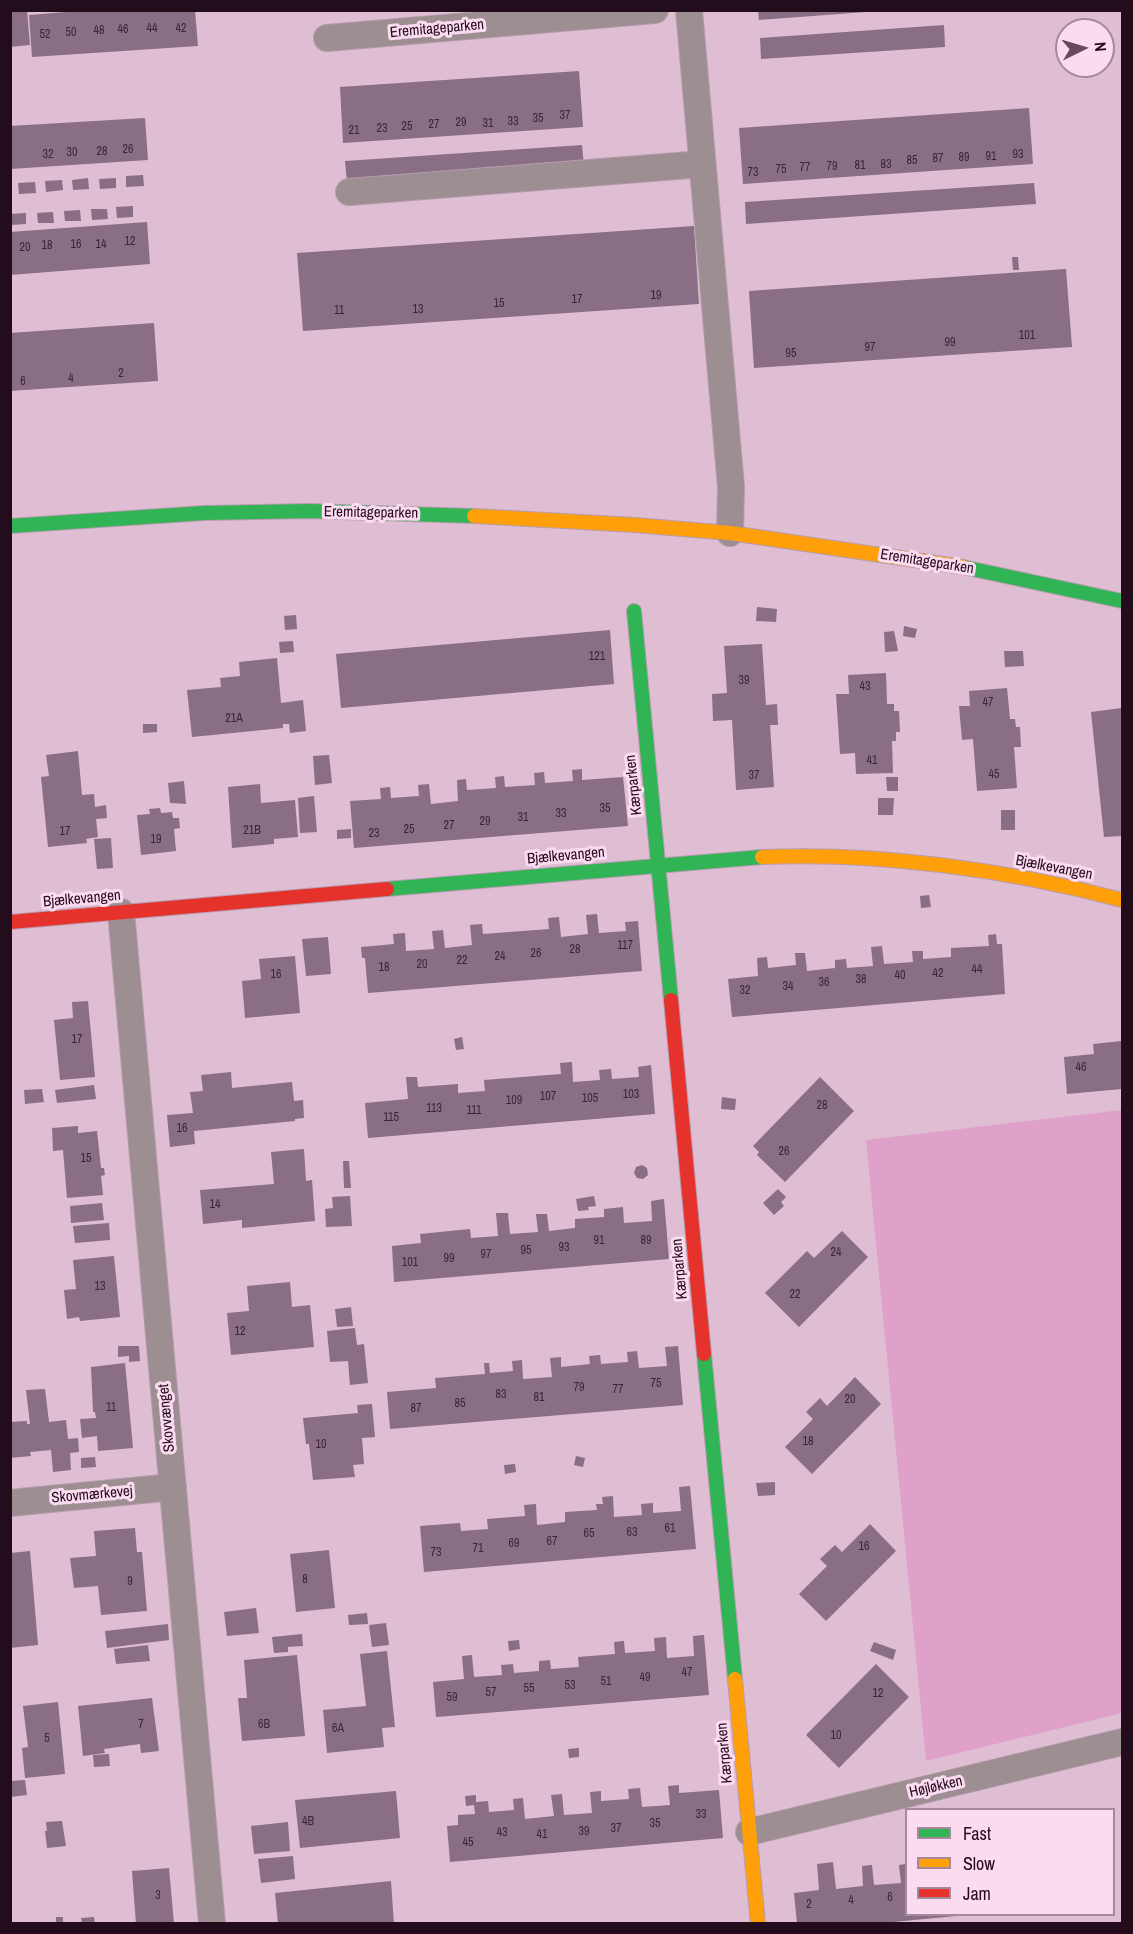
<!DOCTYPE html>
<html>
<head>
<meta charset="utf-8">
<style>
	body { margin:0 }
	#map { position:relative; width:1133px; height:1934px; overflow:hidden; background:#dfbdd3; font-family:"Archivo Narrow",sans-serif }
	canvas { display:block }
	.frame { position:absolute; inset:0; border:12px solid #230d1c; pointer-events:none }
	.legend { position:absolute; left:905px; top:1808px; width:210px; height:108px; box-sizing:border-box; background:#fbdbef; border:2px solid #a5899b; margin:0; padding:8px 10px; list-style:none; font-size:18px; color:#230d1c }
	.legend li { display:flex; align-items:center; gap:12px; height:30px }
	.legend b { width:30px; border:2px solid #a5899b }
	.north { position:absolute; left:1055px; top:18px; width:60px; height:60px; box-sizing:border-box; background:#fbdbef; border:2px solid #a5899b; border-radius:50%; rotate:85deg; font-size:16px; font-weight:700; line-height:24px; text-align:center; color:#230d1c }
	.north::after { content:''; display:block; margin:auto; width:21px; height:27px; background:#654b5c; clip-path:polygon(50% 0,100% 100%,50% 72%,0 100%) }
</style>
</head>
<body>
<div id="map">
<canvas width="1133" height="1934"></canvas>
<div class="frame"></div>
<ul class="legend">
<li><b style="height:8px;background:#30b455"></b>Fast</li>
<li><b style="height:8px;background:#ff9f0a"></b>Slow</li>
<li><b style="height:8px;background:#e5322d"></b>Jam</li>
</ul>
<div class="north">N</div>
</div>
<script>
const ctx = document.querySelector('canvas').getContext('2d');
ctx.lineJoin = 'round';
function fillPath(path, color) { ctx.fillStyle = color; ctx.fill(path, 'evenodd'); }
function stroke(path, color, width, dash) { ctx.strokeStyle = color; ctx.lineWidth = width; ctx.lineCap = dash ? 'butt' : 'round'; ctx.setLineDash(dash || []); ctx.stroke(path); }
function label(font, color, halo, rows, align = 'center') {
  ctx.font = font + ' "Archivo Narrow",sans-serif'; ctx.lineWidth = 6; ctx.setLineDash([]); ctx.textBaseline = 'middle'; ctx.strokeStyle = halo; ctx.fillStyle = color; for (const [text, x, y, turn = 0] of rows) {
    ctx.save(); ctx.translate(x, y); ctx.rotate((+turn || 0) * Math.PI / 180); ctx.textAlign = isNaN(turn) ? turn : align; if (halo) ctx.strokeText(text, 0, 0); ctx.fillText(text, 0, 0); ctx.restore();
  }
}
fillPath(new Path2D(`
	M1122 1110V1713L926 1761 866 1140Z`), '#dfa1ca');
fillPath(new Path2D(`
	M10 10H27L30 45 10 47Z
	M90 10H195L198 46 32 57 29 15Z
	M758 10H866V12L759 20Z
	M944 25 945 47 761 59 760 38Z
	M579 71 583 127 343 143 340 87Z
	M1029 108 1033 164 743 184 739 128Z
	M145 118 148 160 10 169V126Z
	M582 145 584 166 347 182 345 161Z
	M143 175 144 186 126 187V176Z
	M88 178 89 189 73 190 72 180Z
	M116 178V188L100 189 99 179Z
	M62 180 63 190 46 192 45 181Z
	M35 182 36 193 19 194 18 183Z
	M1034 183 1036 204 746 224 745 202Z
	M133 206V217L117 218 116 207Z
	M91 209H107L108 219 92 220Z
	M80 210 81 221H65L64 211Z
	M53 212 54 223H38L37 213Z
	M26 213V224L10 225V214Z
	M147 222 150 264 10 275V232Z
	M694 226 699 304 303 331 297 253Z
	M1012 257H1018L1019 270H1013Z
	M1066 269 1072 347 754 368 749 291Z
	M154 323 158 381 10 391V333Z
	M757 607 777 609 776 622 756 621Z
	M296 615 297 629 285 630 284 616Z
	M904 626 917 629 915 638 903 636Z
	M610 630 614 684 341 708 336 654Z
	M894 631 898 651 885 652 884 632Z
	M293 641 294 652 280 653 279 642Z
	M762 644 766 705 777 704 778 725H770L774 787 736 790 732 720 713 721 712 694 727 693 724 646Z
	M1004 651H1023L1024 666 1005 667Z
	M277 658 281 703 303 700 306 731 290 733 289 724H283V728L192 737 187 690 221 687 220 678 240 676 239 662Z
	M886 673 887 704H894V711H899L900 732H896V741H892L893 773 856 774 855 753 840 754 836 694H849L848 675Z
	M1007 688 1010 719H1015L1016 727H1020L1021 747H1014L1017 788 977 791 973 739 962 740 959 706H970L969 691Z
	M1122 708V836L1104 837 1091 712Z
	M143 724H157V732L143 733Z
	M78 751 82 795 94 794 95 807 106 805 107 818 96 819 98 837 86 839 87 843 48 847 41 777 49 776 46 755Z
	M329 755 332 783 315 785 313 756Z
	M582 769V780L623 777 628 826 354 848 350 801 381 799 380 788 390 787 391 798 419 796 418 785 429 784 431 804 458 801 457 780 466 779 467 790 496 788 495 777 504 776 505 787 535 785 534 773 544 772 545 783 573 781 572 770Z
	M886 777H898V791H887Z
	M184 781 186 804 170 803 168 783Z
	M260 784 261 803 295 800 298 837 274 839V844L232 848 228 787Z
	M314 796 317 832 300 833 298 798Z
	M878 798H894L893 815H878Z
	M160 808 161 813 172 812 173 818H179L180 828 174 829 176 851 141 855 137 815 150 814 149 809Z
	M1001 810H1015V830H1001Z
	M351 829V838L337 839V830Z
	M111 838 113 868 97 869 94 839Z
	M929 895 931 907 921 908 920 896Z
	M597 914 599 933 626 931 625 922 638 921 642 971 368 993 365 958H362L361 947 394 944 393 934 405 933 406 951 434 949 432 931 443 930 445 948 472 945 470 925 482 924 483 934 549 929 548 918 559 917 561 937 588 934 586 915Z
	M996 934 997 944H1002L1005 994 732 1017 728 979 758 976 757 958 767 957 768 968 796 965 795 953H805L807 971 835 968V960L846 959 847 968 873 966 871 947 882 946 884 964 913 962 912 951H923V959L951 957V948L989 946 988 935Z
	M328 937 331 974 306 976 302 939Z
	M295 956 300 1013 245 1018 242 981 261 979 259 959Z
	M88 1001 95 1077 60 1080 54 1020 73 1018 72 1002Z
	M462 1037 464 1049 456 1050 454 1039Z
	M1122 1041V1089L1067 1094 1064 1057 1094 1054 1093 1044Z
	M572 1062 573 1082 600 1080 599 1070 611 1069 612 1079 639 1077 638 1067 651 1065 655 1114 368 1138 365 1103 408 1099 406 1077H417L418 1087 458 1084V1093L485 1091 484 1080 561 1074 560 1063Z
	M231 1072 232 1088 292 1082 294 1101 303 1100 304 1118 295 1119V1121L194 1131 195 1144 170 1147 167 1115 193 1113 190 1092 203 1091 201 1075Z
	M820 1077 854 1111 785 1182 757 1155 759 1152 753 1146Z
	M94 1085 96 1099 57 1103 55 1090Z
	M42 1089 44 1102 25 1104 24 1090Z
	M722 1097 736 1099 735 1110 721 1109Z
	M78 1126V1133L97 1131 101 1168H104L105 1175 101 1176 103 1195 67 1198 63 1150 53 1151 52 1128Z
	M304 1149 306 1181 312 1180 315 1221 242 1228V1220L203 1224 200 1190 274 1184 271 1152Z
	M343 1161H349L351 1188H344Z
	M642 1165 647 1168 648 1175 643 1179 637 1178 634 1173 636 1167Z
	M778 1189 786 1197 781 1202 784 1206 774 1215 763 1203Z
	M350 1196 352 1226 326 1227 325 1209 333 1208 332 1197Z
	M594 1196 596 1206 588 1207 589 1210 578 1211 576 1199Z
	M664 1199 669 1259 394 1282 392 1246 421 1243 420 1234 470 1229 471 1238 498 1236 496 1213H508L510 1234 538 1232 536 1214H547L549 1231 575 1228V1219L604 1217V1209L623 1207 624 1223 652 1221 651 1201Z
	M102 1203 104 1220 71 1223 70 1206Z
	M109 1223 110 1240 75 1243 73 1226Z
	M842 1231 868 1257 799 1327 765 1293 807 1251 814 1258Z
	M114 1256 120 1317 80 1321 79 1317 67 1319 64 1290 76 1289 73 1260Z
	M290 1282 292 1307 310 1305 314 1347 231 1355 227 1313 249 1311 247 1286Z
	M351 1307 353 1326 337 1327 335 1309Z
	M355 1328 357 1345 364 1344 368 1383 350 1385 348 1361 330 1362 327 1331Z
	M118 1346H139L140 1361 129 1362V1356L118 1357Z
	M678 1346 683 1405 390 1429 387 1392 436 1388 435 1378 485 1374 484 1363H489L490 1373 513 1371 512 1361 522 1360 523 1379 552 1377 550 1358 561 1357V1367L590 1364 589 1356 600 1355 601 1364 628 1362 627 1352 637 1351 639 1368 667 1366 665 1347Z
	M125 1363 133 1448 98 1451 97 1436 82 1438 80 1419 96 1418 95 1412H93L91 1367Z
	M855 1377 881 1404 812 1474 785 1447 813 1419 806 1412 820 1398 827 1406Z
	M45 1389 49 1422 66 1420 68 1439 78 1438 79 1452 70 1453 71 1470 53 1472 51 1450 30 1452 31 1456 10 1458V1422L27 1421V1424H30L26 1390Z
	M372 1404 375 1437 362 1438 364 1464 353 1465 355 1477 313 1480 309 1444H306L303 1418 358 1413 357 1405Z
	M576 1456 585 1458 583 1467 574 1465Z
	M95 1457 96 1467 81 1468V1458Z
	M515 1464 516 1472 505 1474 504 1465Z
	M775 1482V1495L758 1496 756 1483Z
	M690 1486 696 1549 424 1572 420 1526 460 1523 461 1531 488 1529 487 1519 525 1516 524 1505 536 1504 537 1525 565 1522V1512L597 1510 596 1504H603L602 1497 613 1496 614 1517 642 1515 641 1504 653 1503V1513L681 1511 679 1487Z
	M870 1524 896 1551 826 1621 799 1594 827 1566 820 1559 835 1545 842 1552Z
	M135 1528 137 1552H142L147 1611 101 1615 98 1586 74 1588 70 1558 96 1556 94 1531Z
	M329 1550 335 1608 296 1612 290 1554Z
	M30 1551 38 1645 10 1648V1553Z
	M256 1608 259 1633 227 1636 224 1612Z
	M367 1613 368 1624 349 1625 348 1615Z
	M386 1623 389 1645 372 1647 369 1625Z
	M168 1624 169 1640 107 1648 105 1631Z
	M302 1634 303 1646 288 1647V1652L274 1653 272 1637Z
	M704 1635 709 1695 436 1717 433 1682 464 1679 462 1656 472 1655 474 1677 502 1675 501 1665 513 1664 514 1673 539 1671V1661L550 1660 551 1669 579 1667 578 1657 615 1654 614 1642 624 1641 625 1653 655 1651 654 1638 666 1637 667 1658 694 1656 693 1636Z
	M519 1640 520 1649 509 1651 508 1641Z
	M874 1642 896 1650 893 1660 870 1651Z
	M148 1645 150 1661 116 1664 114 1649Z
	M387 1651 395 1727 382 1728 384 1747 327 1753 323 1710 366 1706 360 1654Z
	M297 1655 305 1736 242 1741 238 1698H247L244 1660Z
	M876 1664 909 1697 839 1768 806 1735Z
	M152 1698 159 1751 141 1753 140 1744 104 1749 105 1753 83 1756 78 1706Z
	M58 1702 65 1774 25 1778 22 1748 28 1747 23 1706Z
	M579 1748V1757L569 1758 568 1749Z
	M109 1754 110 1766 94 1767 93 1755Z
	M25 1780 27 1795 10 1797V1781Z
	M679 1785V1793L719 1790 723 1838 450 1862 447 1826 458 1825V1815L475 1814 474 1805 466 1806 465 1796 476 1795V1802L488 1801 489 1812 514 1810 513 1799 523 1798 525 1819 554 1816 551 1795 562 1794 564 1815 592 1813 590 1792 601 1791V1801L629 1799 628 1789 640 1788 642 1807 670 1805 668 1786Z
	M396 1791 400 1838 300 1848 295 1800Z
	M62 1821 66 1846 47 1848 45 1831H47L46 1822Z
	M288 1822 290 1851 254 1854 251 1826Z
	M293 1856 295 1879 261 1883 258 1859Z
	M833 1862 836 1889 863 1886 862 1866 872 1865 874 1885 901 1883 899 1865 906 1864V1914H956V1916L873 1924H797L794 1893 819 1890 817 1864Z
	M169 1868 174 1924H136L132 1871Z
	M391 1881 394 1924H278L275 1893Z
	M56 1917H63V1924H56Z
	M94 1917 95 1924H82L81 1918Z`), '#896e85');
const street = new Path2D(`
	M689 10 731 487 730 533
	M327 38 655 10
	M349 192 702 164
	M121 912 212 1924
	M10 1503 173 1487
	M749 1832 1122 1742`);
const fast = new Path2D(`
	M10 526 204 513 310 511 474 516
	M963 567 1122 601
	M634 611 671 1000
	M387 889 762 857
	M704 1354 735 1679`);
const slow = new Path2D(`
	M474 516 635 525 730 533 963 567
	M762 857C879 852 1009 870 1122 900
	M735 1679 758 1924`);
const jam = new Path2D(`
	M10 922 387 889
	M671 1000 704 1354`);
stroke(street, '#b79cae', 28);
stroke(fast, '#b79cae', 16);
stroke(slow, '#b79cae', 16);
stroke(jam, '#b79cae', 16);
stroke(street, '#9c8e91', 26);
stroke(fast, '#30b455', 14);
stroke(slow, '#ff9f0a', 14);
stroke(jam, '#e5322d', 14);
label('12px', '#3c2536', null, [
	["44",152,29],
	["42",181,29],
	["46",123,30],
	["48",99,31],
	["50",71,33],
	["52",45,35],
	["37",565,116],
	["35",538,119],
	["33",513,122],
	["29",461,123],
	["31",488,124],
	["27",434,125],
	["25",407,127],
	["23",382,129],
	["21",354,131],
	["26",128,150],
	["28",102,152],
	["30",72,153],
	["32",48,155],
	["93",1018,155],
	["91",991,157],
	["89",964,158],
	["87",938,159],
	["85",912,161],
	["83",886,165],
	["81",860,166],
	["79",832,167],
	["77",805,168],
	["75",781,170],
	["73",753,173],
	["12",130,242],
	["16",76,245],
	["14",101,245],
	["18",47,246],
	["20",25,248],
	["19",656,296],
	["17",577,300],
	["15",499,304],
	["13",418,310],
	["11",339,311],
	["101",1027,336],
	["99",950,343],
	["97",870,348],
	["95",791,354],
	["2",121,374],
	["4",71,379],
	["6",23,382],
	["121",597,657],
	["39",744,681],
	["43",865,687],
	["47",988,703],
	["21A",234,719],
	["41",872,761],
	["45",994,775],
	["37",754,776],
	["35",605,809],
	["33",561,814],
	["31",523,818],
	["29",485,822],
	["27",449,826],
	["25",409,830],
	["21B",252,831],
	["17",65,832],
	["23",374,834],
	["19",156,840],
	["117",625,946],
	["28",575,950],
	["26",536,954],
	["24",500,957],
	["22",462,961],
	["20",422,965],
	["18",384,968],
	["44",977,970],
	["42",938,974],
	["16",276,975],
	["40",900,976],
	["38",861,980],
	["36",824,983],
	["34",788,987],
	["32",745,991],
	["17",77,1040],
	["46",1081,1068],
	["103",631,1095],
	["107",548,1097],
	["105",590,1099],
	["109",514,1101],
	["28",822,1106],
	["113",434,1109],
	["111",474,1111],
	["115",391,1118],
	["16",182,1129],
	["26",784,1152],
	["15",86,1159],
	["14",215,1205],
	["91",599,1241],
	["89",646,1241],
	["93",564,1248],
	["95",526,1251],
	["24",836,1253],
	["97",486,1255],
	["99",449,1259],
	["101",410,1263],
	["13",100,1287],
	["22",795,1295],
	["12",240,1332],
	["75",656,1384],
	["79",579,1388],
	["77",618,1390],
	["83",501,1395],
	["81",539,1398],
	["20",850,1400],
	["85",460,1404],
	["11",111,1408],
	["87",416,1409],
	["18",808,1442],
	["10",321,1445],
	["61",670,1529],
	["63",632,1533],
	["65",589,1534],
	["67",552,1542],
	["69",514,1544],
	["16",864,1547],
	["71",478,1549],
	["73",436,1553],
	["8",305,1580],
	["9",130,1582],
	["47",687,1673],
	["49",645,1678],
	["51",606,1682],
	["53",570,1686],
	["55",529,1689],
	["57",491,1693],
	["12",878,1694],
	["59",452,1698],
	["7",141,1725],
	["6B",264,1725],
	["6A",338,1729],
	["10",836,1736],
	["5",47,1739],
	["33",701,1815],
	["4B",308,1822],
	["35",655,1824],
	["37",616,1829],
	["39",584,1832],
	["43",502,1833],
	["41",542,1835],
	["45",468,1843],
	["3",158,1896],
	["6",890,1898],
	["4",851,1901],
	["2",809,1905]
]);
label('15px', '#230d1c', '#fbdbef', [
	["Eremitageparken",437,29,-5],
	["Eremitageparken",371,513,1],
	["Eremitageparken",927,562,9],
	["Kærparken",634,785,-96],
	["Bjælkevangen",566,856,-5],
	["Bjælkevangen",1054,868,11],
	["Bjælkevangen",82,899,-5],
	["Kærparken",680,1269,-95],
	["Skovvænget",167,1418,-95],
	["Skovmærkevej",92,1495,-5],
	["Kærparken",725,1753,-95],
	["Højløkken",936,1787,-13]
]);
</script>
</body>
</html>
